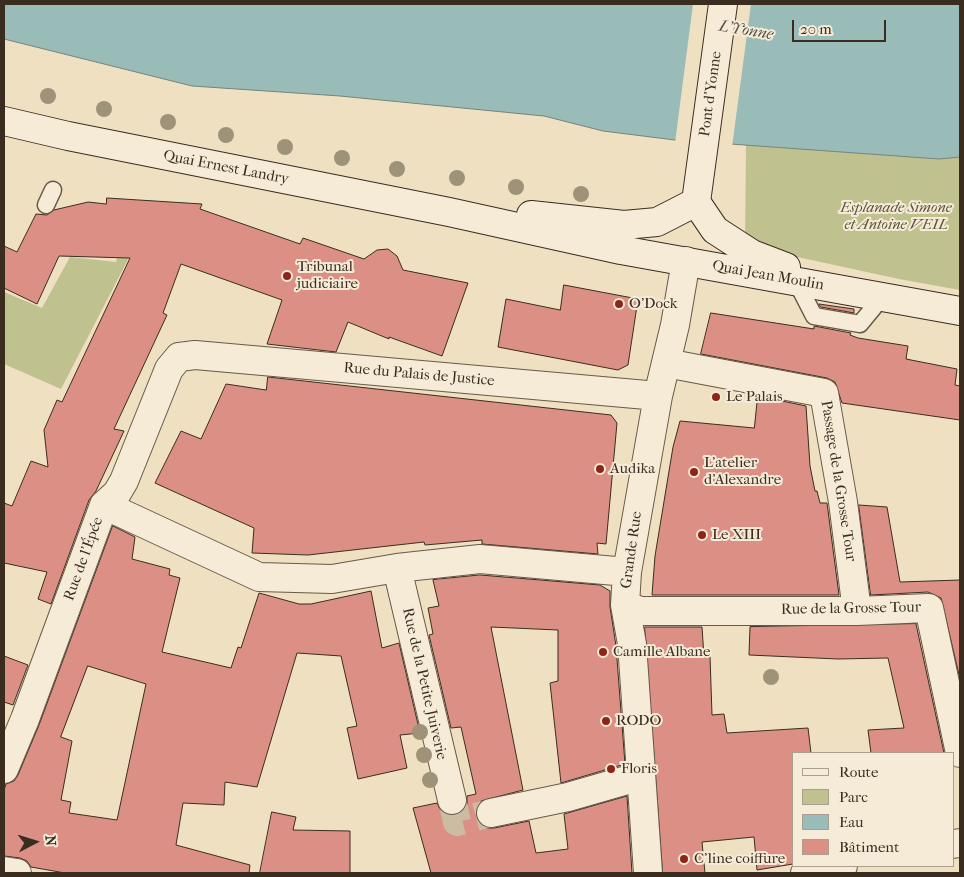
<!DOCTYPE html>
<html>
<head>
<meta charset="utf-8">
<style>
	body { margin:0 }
	#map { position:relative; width:964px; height:877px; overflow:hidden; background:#efe0c2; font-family:"IM FELL French Canon",serif }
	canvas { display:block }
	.frame { position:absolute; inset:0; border:5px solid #3a2d20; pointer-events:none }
	.legend { position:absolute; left:792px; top:752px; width:162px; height:115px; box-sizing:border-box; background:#f5ebd7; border:1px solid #aa9f8e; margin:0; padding:6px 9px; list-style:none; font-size:15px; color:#3a2d20 }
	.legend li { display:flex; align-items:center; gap:10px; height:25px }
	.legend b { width:25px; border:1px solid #aa9f8e }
	.north { position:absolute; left:10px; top:817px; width:50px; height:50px; -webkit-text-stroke:4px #f5ebd7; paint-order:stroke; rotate:85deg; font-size:14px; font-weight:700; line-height:20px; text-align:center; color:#3a2d20 }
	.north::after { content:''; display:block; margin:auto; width:18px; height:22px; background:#3a2d20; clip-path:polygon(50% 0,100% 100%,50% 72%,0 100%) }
	.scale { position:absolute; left:792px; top:20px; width:94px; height:22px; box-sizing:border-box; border:2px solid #3a2d20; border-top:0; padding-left:6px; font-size:15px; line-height:18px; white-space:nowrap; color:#3a2d20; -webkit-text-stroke:4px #f5ebd7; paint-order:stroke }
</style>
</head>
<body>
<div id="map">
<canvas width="964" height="877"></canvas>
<div class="frame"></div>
<ul class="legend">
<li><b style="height:6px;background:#f5ebd7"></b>Route</li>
<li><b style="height:14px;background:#bfc18f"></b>Parc</li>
<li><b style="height:14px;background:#9abcb8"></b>Eau</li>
<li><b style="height:14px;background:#dc8f84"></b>Bâtiment</li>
</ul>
<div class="north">N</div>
<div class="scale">20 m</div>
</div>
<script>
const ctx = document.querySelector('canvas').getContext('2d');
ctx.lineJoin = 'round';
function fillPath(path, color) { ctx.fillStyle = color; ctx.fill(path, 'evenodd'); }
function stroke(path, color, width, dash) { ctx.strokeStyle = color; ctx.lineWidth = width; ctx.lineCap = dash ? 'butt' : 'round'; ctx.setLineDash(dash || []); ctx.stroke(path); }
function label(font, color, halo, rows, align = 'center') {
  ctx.font = font + ' "IM FELL French Canon",serif'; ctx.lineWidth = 4; ctx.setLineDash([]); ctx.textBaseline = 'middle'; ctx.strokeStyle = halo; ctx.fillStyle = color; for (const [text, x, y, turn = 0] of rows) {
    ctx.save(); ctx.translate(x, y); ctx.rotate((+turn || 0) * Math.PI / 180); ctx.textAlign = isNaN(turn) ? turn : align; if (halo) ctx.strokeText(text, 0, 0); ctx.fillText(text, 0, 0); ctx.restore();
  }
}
fillPath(new Path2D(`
	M746 145 939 159 960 157V290L899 279 751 247 745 243Z
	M120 244H136L61 389 4 364V292L42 308 70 257 116 262Z`), '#bfc18f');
const water = new Path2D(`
	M4 4H960V157L939 159 675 140 603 131 544 116 340 96 192 86 4 39Z`);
fillPath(water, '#9abcb8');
stroke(water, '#74837b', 1);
fillPath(new Path2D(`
	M693 4H751L732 147 675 143Z`), '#efe0c2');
const building = new Path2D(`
	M107 198 202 204 200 209 300 244 303 238 364 259 377 250 388 249 397 256 403 270 468 283 442 356 389 337V339L348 322 336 352 267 344 282 300 181 264 163 313 167 315 114 429 124 431 96 491 89 500 51 604 38 599 47 572 4 563V503L12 506 31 461 48 467 44 430 57 400 62 402 130 258 59 256 37 304 4 288V246L17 252 36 214 47 215 54 210 88 202 106 204Z
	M564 285 638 299 628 365 618 370 498 347 506 299 560 310Z
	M819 304 854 309V313L821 307Z
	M711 313 814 329V326L851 333 850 335 858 338 908 346 906 359 957 369 955 385 960 386V420L842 403 835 382 827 378 701 354Z
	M268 377 611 415 617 423 606 544 597 543 598 554 482 544V540L425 545 424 542 308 555 252 553 254 528 155 483 181 431 201 439 226 384 266 390Z
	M758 396 806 406 810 466 815 491H817L820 503H827L839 595H652L655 556 673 447 680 421 754 428Z
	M859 505 887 507 900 582 960 580V679L941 598 928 592 871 595Z
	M113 526 135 537 132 559 170 569 169 575 180 578 162 652 231 668 238 647 241 648 259 593 299 604H311L371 591 382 648 399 643 420 733 400 735 407 768 358 779 347 728 357 726 341 656 297 653 257 787 225 782 224 805 183 803 176 845 250 865 249 873H65L31 867 27 861 20 858 4 856V790L6 784 14 781 18 775 39 725ZM88 666 146 684 117 820 69 813 71 802 61 800 72 741 61 737Z
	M480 575 600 585 610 591V607L616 646 625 764 561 783 550 683 558 681V630L491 627 523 790 481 801 476 809V816L479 823 486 828H494L529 821 536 853 568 849 564 814 627 796 632 873H431L413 808 437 803 441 811 448 815H455L463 811 467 804V796L476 794 461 727 451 728 429 635 433 634 428 608 439 606 433 580Z
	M916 624 944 753H871L868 730 904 728 888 658 838 659 749 655 750 627Z
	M645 627H702L704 657 710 656 712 715 724 714 727 733 808 728 811 753H793V864L757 870 754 837 702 842 705 873H663Z
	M4 656 28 665 13 705 4 702Z
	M272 812 296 817 293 830 350 831V873H260Z`);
fillPath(building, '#dc8f84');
stroke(building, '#3a2d20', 1);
stroke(new Path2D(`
	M452 800 457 822 491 813`), '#cbbca2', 28, [28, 14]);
const lane = new Path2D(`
	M46 205 53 190
	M796 281 814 316 860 324 883 296`);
const street = new Path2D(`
	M666 363 824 393 843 502 857 611
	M104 505 259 577 332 579 397 568 480 559 627 572
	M397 568 452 800
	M625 605 640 611H857L929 608 960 753
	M4 769 25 719 104 505 117 493 124 481 169 369 179 357 195 355 658 396
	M491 813 568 797 641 776
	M953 844 960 843
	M4 871 17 873
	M648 873 632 644 625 605 627 572 658 396 675 325 686 261
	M805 873 843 866`);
const secondary = new Path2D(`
	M4 121 68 136 449 212 621 250 960 311
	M696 202 723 4
	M696 202 715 230 752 254 786 267
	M531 215 624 225 657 222 696 202`);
stroke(lane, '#675a48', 19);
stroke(street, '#675a48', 30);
stroke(secondary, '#3a2d20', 30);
stroke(lane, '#f5ebd7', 16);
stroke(street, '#f5ebd7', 28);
stroke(secondary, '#f5ebd7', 28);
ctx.fillStyle = '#9e9278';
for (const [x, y] of [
	[48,96],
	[104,109],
	[168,122],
	[226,135],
	[285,147],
	[342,158],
	[397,169],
	[457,178],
	[516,187],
	[581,194],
	[771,677],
	[420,732],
	[424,755],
	[430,780]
]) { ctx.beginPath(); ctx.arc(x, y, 8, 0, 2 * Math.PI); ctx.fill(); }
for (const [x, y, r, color] of [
	[287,276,5,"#8f2418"],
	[619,304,5,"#8f2418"],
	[716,397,5,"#8f2418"],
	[600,469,5,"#8f2418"],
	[694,472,5,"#8f2418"],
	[702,535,5,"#8f2418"],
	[603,652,5,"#8f2418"],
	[606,721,5,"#8f2418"],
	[611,769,5,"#8f2418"],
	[684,859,5,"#8f2418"]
]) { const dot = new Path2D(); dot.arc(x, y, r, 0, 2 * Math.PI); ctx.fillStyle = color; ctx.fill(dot); stroke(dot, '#f5ebd7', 2); }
label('15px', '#3a2d20', '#f5ebd7', [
	["Pont d'Yonne",711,94,-82],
	["Quai Ernest Landry",226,168,11],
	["Quai Jean Moulin",768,276,10],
	["Rue du Palais de Justice",419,375,5],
	["Passage de la Grosse Tour",838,481,81],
	["Grande Rue",632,550,-82],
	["Rue de l'Épée",84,559,-70],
	["Rue de la Grosse Tour",851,609,-1],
	["Rue de la Petite Juiverie",424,684,77]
]);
label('italic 15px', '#5b523c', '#f5ebd7', [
	["Esplanade Simone",896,208],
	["et Antoine VEIL",896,225]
]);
label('15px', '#3a2d20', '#f5ebd7', [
	["Tribunal",297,267],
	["judiciaire",297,284],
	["O'Dock",629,304],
	["Le Palais",726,397],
	["L'atelier",704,463],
	["d'Alexandre",704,480],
	["Audika",610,469],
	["Le XIII",712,535],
	["Camille Albane",613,652],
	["RODO",616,721],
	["Floris",621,769],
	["C'line coiffure",694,859]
], 'left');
label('italic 16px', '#525146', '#f5ebd7', [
	["L'Yonne",746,31,9]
]);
</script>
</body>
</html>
